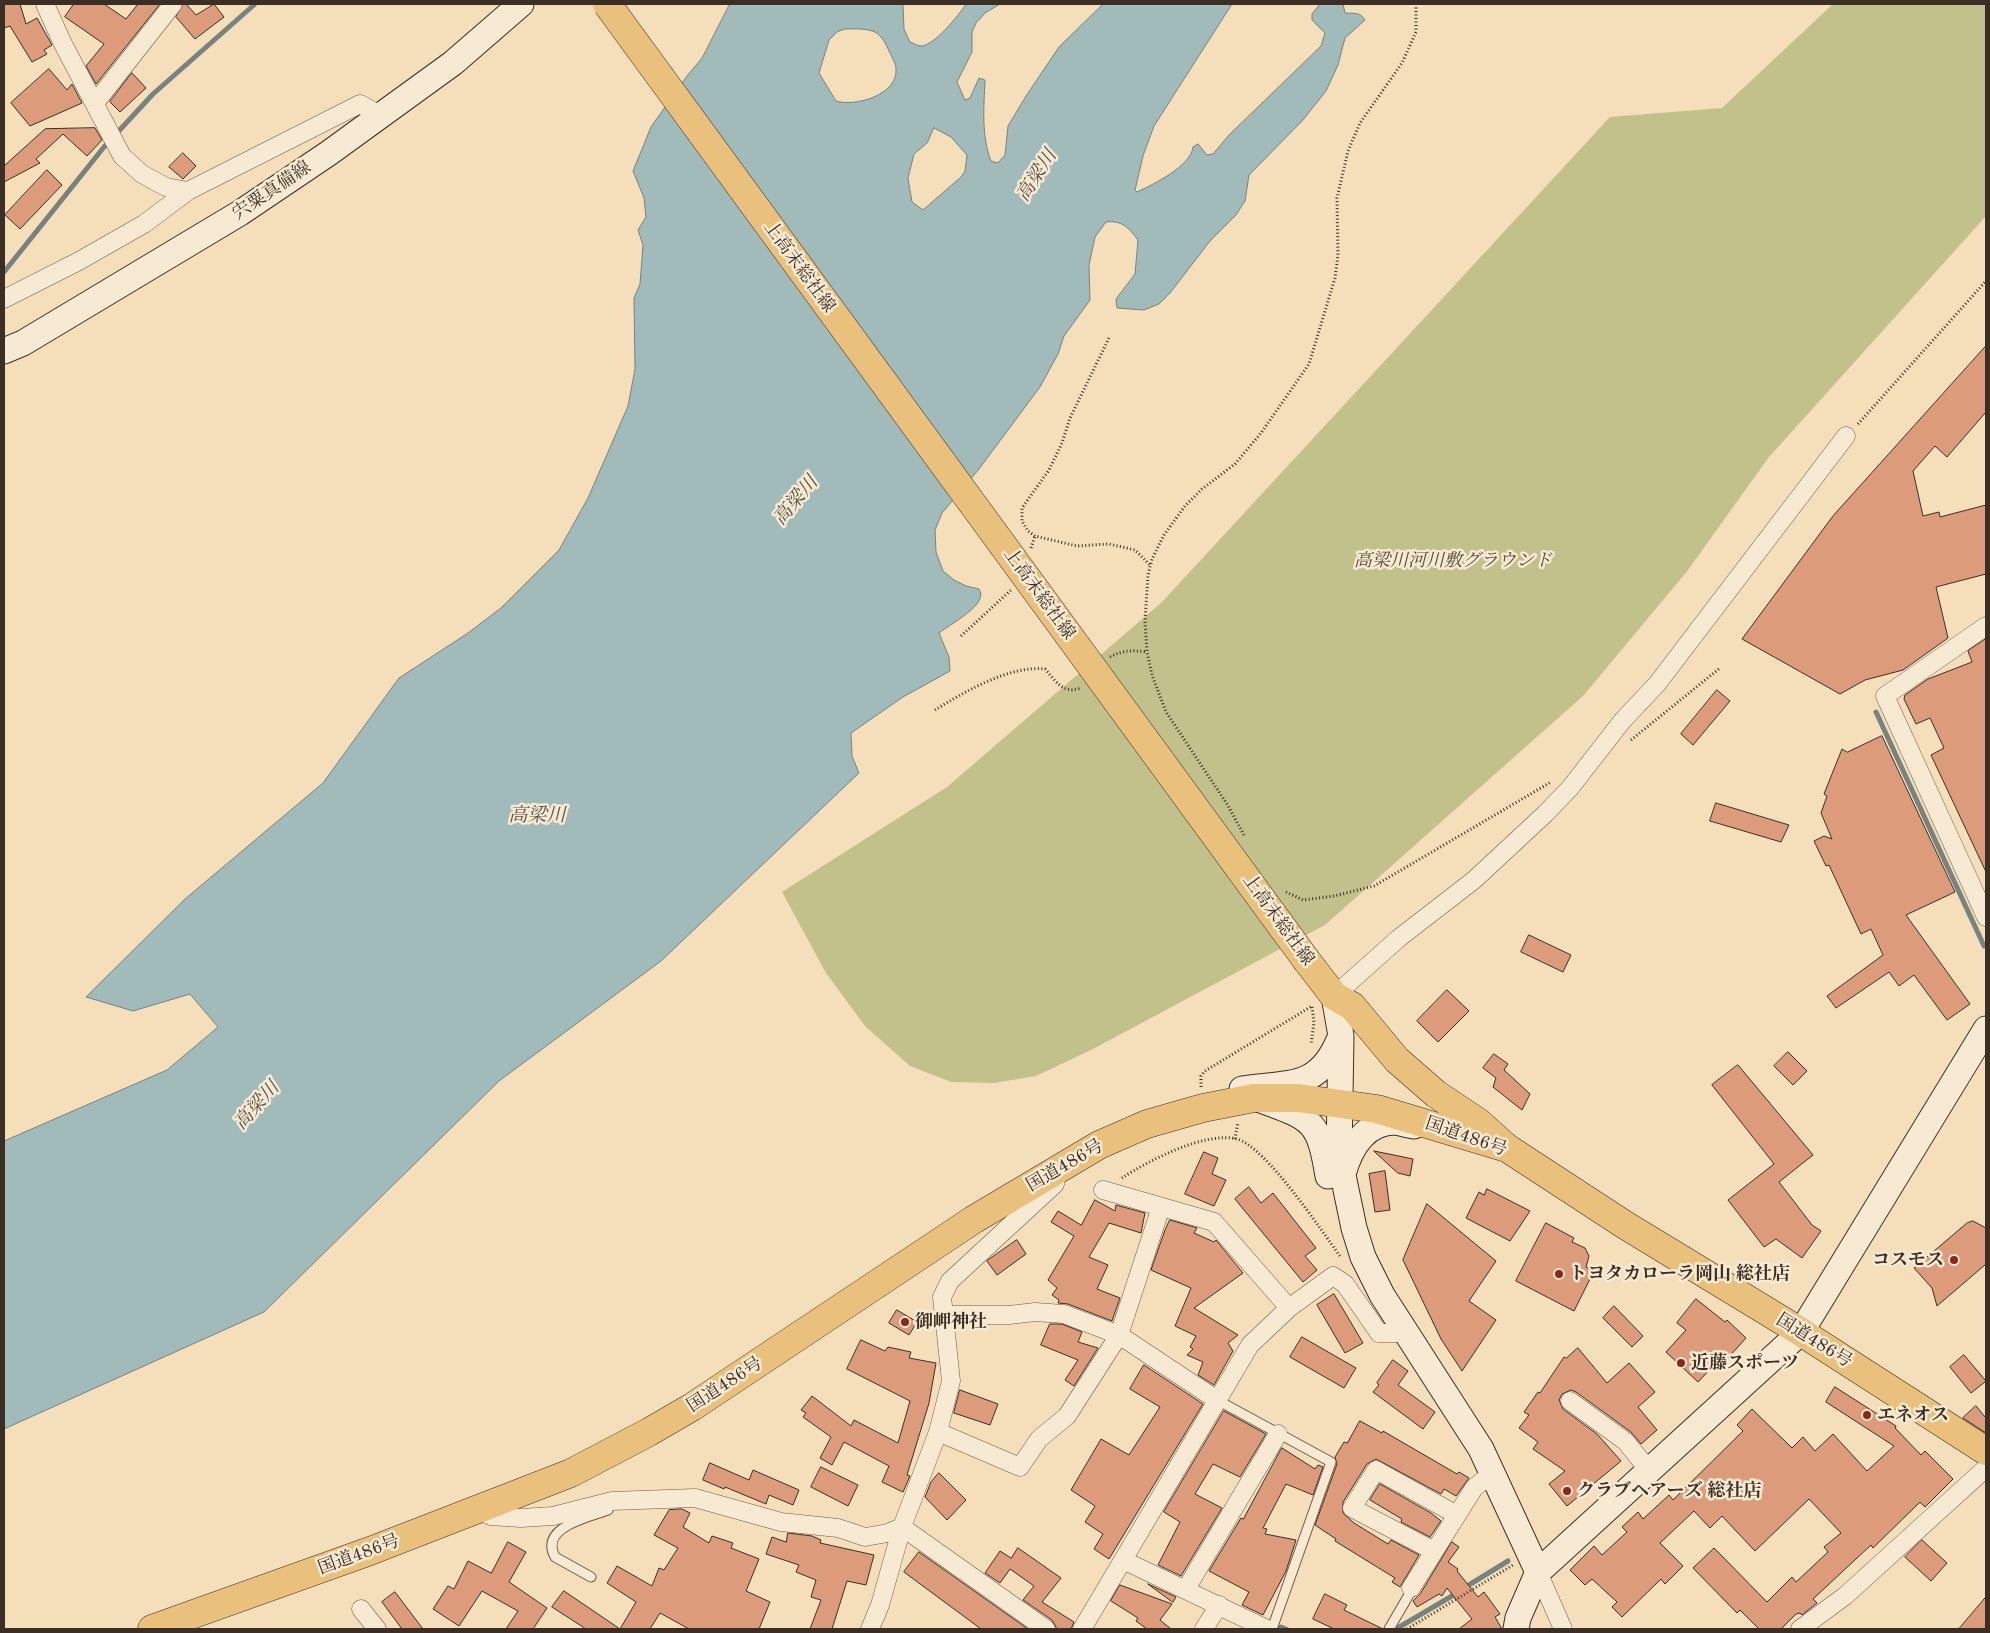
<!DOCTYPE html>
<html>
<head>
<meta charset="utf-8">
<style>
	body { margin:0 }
	#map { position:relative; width:1990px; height:1633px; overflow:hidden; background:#f4dfba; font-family:"Old Standard TT",serif }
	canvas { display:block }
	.frame { position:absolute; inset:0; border:5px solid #3b2f25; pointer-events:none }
</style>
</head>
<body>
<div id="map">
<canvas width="1990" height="1633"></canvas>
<div class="frame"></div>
</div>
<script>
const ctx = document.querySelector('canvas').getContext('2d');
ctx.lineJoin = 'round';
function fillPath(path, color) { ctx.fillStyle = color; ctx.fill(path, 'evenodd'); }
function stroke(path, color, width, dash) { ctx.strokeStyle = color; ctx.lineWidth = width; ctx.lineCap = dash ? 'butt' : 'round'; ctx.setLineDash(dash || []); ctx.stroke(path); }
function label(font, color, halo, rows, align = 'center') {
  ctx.font = font + ' "Old Standard TT","Noto Serif JP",serif'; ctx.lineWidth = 5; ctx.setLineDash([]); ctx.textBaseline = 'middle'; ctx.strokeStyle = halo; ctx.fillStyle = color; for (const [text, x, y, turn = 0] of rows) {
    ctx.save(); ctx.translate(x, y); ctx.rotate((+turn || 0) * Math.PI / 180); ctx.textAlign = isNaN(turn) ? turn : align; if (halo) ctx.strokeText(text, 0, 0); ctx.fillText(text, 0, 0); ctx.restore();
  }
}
fillPath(new Path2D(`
	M1833 4H1986V216L1769 457 1688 570 1583 696 1325 925 1091 1050 1036 1076 994 1083 951 1082 910 1066 865 1026 826 973 782 892 947 787 1162 602 1610 117 1722 108Z`), '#c2c08b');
const water = new Path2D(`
	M730 4H903L904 29 910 42C913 43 918 46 921 46 934 46 959 15 966 4H1000L985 13 976 23 972 32V52L957 82 965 100 970 98 979 78 985 80C984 107 981 135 991 161L998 163 1005 155 1008 126 1026 96 1059 47 1103 4H1232L1154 126 1143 156 1135 190 1137 192C1154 184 1191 166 1193 147L1198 144 1207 155 1213 154 1229 135 1321 46 1325 33 1312 20V14L1320 4H1343L1345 13C1355 14 1359 11 1365 20L1345 38 1338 65 1326 91 1303 120 1249 175 1245 201 1236 215 1210 241 1170 293 1159 304 1144 310 1117 308 1116 299 1135 274 1138 240C1129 228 1122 220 1106 222L1095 237 1089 265 1090 300 1064 336 1058 354 1040 387 979 469 942 513 935 530 936 552 943 571 954 580 966 586 979 589C990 604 950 624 939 633L949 657 950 671 903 697 851 733 852 756 859 773 661 961 499 1081 264 1312 4 1429V1141L167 1070 218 1027 190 994 133 1011 86 997 185 899 323 783 399 678 468 633 501 608 559 550 588 498 628 406 635 369 634 298 640 284 643 245 638 230 646 217 644 198 633 171 651 127 687 76 702 58ZM845 29C854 29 866 28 875 32 882 36 886 44 889 51 891 56 896 63 896 69 898 95 855 107 836 101L819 73 829 40 837 32ZM934 128 951 137 967 155 965 171 961 177 923 210 912 202 908 178 914 154 927 143Z`);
fillPath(water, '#a1baba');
stroke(water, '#78827e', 1);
stroke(new Path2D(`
	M4 272 104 147 153 94 255 4
	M1876 712 1984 946
	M1464 1588 1508 1561
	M1276 1629 1281 1627 1286 1629
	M1396 1629 1457 1593`), '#78827e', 5);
const building = new Path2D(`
	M4 4H20L26 24 37 18 52 45 44 50 47 54 32 62 10 26 4 28Z
	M74 4H104L126 19 138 4H160L96 84 86 66 104 44 65 17Z
	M183 4H186L196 15 214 4 224 17 195 39 176 17Z
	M49 69 67 90 72 84 82 103 30 126 11 103Z
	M132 73 146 88 120 112 110 102Z
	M95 128 102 140 87 156 63 134 36 159 40 163 4 182V166L45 129Z
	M183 153 196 166 183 179 169 167Z
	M47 170 62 185 20 229 5 215Z
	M1986 346V412L1947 457 1935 446 1913 471 1923 516 1939 512 1940 517 1986 505V574L1936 587 1948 638 1903 670 1865 680 1840 694 1742 639 1833 516Z
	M1986 639V872L1931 755 1944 748 1930 718 1916 724 1904 699 1905 695 1928 679 1972 662 1968 651Z
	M1717 690 1730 701 1693 745 1681 734Z
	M1882 736 1955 892 1906 915 1970 1004 1947 1020 1914 975 1899 986 1889 972 1836 1008 1827 996 1883 955 1871 929 1861 934 1829 865 1826 866 1814 841 1824 836 1832 839 1821 813 1827 796 1824 794 1842 749 1847 752Z
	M1716 803 1789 825 1781 842 1710 821Z
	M1529 935 1571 955 1563 972 1521 952Z
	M1447 990 1469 1011 1438 1042 1417 1021Z
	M1788 1052 1807 1071 1793 1085 1774 1066Z
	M1494 1054 1508 1064 1504 1070 1530 1094 1522 1110 1493 1087 1496 1078 1483 1068Z
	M1738 1065 1813 1155 1779 1182 1812 1225 1821 1231 1802 1258 1776 1239 1764 1247 1728 1200 1774 1164 1712 1085Z
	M1374 1151 1413 1159 1410 1176 1398 1173Z
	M1204 1152 1218 1158 1212 1174 1226 1180 1214 1206 1185 1194Z
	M1385 1171 1390 1210 1375 1212 1369 1174Z
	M1249 1187 1261 1203 1273 1193 1316 1248 1305 1256 1317 1270 1303 1282 1235 1199Z
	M1487 1189 1530 1211 1510 1241 1466 1218 1479 1192 1484 1195Z
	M1095 1200 1115 1211 1116 1205 1145 1213 1141 1233 1109 1223 1089 1257 1108 1265 1097 1289 1120 1298 1112 1321 1068 1304 1058 1303 1059 1300 1052 1295 1057 1288 1048 1280 1074 1236 1051 1222 1058 1211 1081 1225Z
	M1427 1204 1496 1261 1469 1301 1496 1320 1462 1371 1441 1339 1403 1260Z
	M1170 1220 1194 1227 1197 1228 1194 1233 1214 1242 1216 1240 1243 1273 1194 1308 1238 1335 1228 1343 1233 1351 1214 1385 1198 1375 1203 1362 1187 1355 1193 1349 1190 1347 1196 1336 1175 1326 1191 1288 1151 1270 1165 1230Z
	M1973 1221 1986 1228V1264L1937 1306 1932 1288 1914 1268 1967 1223Z
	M1546 1223 1574 1238 1572 1242 1585 1248 1589 1256 1586 1267 1594 1271 1574 1311 1516 1281Z
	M1017 1240 1026 1254 997 1275 987 1261Z
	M1334 1294 1363 1343 1345 1353 1317 1305Z
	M1696 1299 1725 1322 1727 1320 1746 1338 1717 1370 1713 1366 1698 1382 1666 1352 1686 1330 1677 1323Z
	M1614 1306 1643 1336 1632 1347 1603 1318Z
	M897 1310 917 1322 909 1335 889 1323Z
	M1050 1324H1062L1082 1332 1078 1342 1098 1348 1074 1386 1065 1380 1078 1360 1041 1345Z
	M1302 1337 1356 1368 1344 1388 1290 1357Z
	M861 1340 885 1351 888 1347 911 1352 909 1358 936 1363 929 1403 907 1475 910 1476 903 1492 882 1482 889 1466 844 1442 832 1465 820 1458 831 1437 803 1417 806 1413 801 1410 812 1396 851 1426 854 1420 898 1443 910 1401 847 1369Z
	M1578 1348 1607 1383 1629 1363 1655 1392 1638 1407 1657 1430 1641 1444 1631 1432 1576 1392 1571 1390 1562 1394 1559 1400 1563 1409 1597 1434 1621 1461 1567 1506 1549 1484 1565 1471 1533 1449 1538 1442 1519 1428 1529 1415 1524 1412 1538 1392 1540 1393 1564 1357 1566 1358Z
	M1964 1355 1986 1381 1971 1393 1950 1367Z
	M1393 1360 1408 1371 1398 1385 1435 1412 1423 1429 1373 1392 1379 1385 1377 1383Z
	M1144 1365 1203 1404 1109 1559 1094 1549 1103 1534 1085 1522 1095 1506 1071 1490 1101 1439 1129 1455 1160 1407 1130 1389Z
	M1835 1387 1896 1426 1895 1428 1921 1455 1925 1451 1953 1479 1925 1507 1920 1502 1873 1548 1871 1545 1813 1599 1817 1603 1802 1615 1800 1613 1796 1614 1781 1629H1759L1740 1610 1737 1613 1693 1568 1714 1548 1767 1602 1792 1577 1796 1582 1828 1552 1824 1547 1841 1533 1809 1499 1755 1551 1722 1516 1710 1528 1694 1511 1660 1543 1683 1566 1665 1584 1661 1579 1622 1617 1612 1607 1617 1602 1592 1579 1585 1585 1570 1570 1594 1546 1602 1555 1627 1532 1622 1527 1638 1512 1643 1519 1669 1495 1673 1500 1743 1431 1737 1425 1752 1409 1792 1448 1803 1437 1815 1451 1833 1434 1867 1471 1894 1446 1826 1402Z
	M960 1390 998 1404 990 1425 954 1413Z
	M1976 1406 1986 1418V1433L1963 1418Z
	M1224 1411 1266 1434 1240 1477 1213 1464 1195 1494 1222 1508 1181 1576 1158 1565 1180 1522 1164 1512Z
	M1360 1421 1382 1433 1383 1431 1457 1474 1459 1472 1469 1478 1456 1496 1444 1489 1441 1494 1376 1459 1367 1464 1343 1502V1513L1354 1523 1388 1544 1391 1540 1419 1555 1400 1587 1392 1582 1395 1578 1335 1541 1336 1539 1315 1525 1337 1464 1335 1457 1344 1442 1347 1443Z
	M1282 1448 1315 1469 1318 1465 1323 1467 1313 1495 1286 1484 1263 1528 1267 1529 1265 1534 1296 1540 1286 1571 1263 1615 1242 1605 1249 1592 1209 1571 1241 1518 1243 1519Z
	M710 1463 749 1480 753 1470 799 1490 793 1505 769 1495 766 1504 725 1487 724 1489 703 1480Z
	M821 1467 858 1485 848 1506 811 1487Z
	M939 1473 966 1500 947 1520 925 1497 931 1482Z
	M1380 1484 1431 1513 1441 1521 1430 1537 1401 1522 1402 1519 1370 1500Z
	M682 1509 690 1513 683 1527 709 1543 712 1536 733 1543 731 1548 759 1559 746 1591 770 1602 759 1629H689L660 1613 650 1629H620L636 1602 607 1583 617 1566 652 1586 659 1568 664 1570 678 1548 654 1535 669 1510Z
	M788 1533 812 1536 821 1540 820 1543 874 1555 866 1585 847 1581 832 1629H810L821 1600 811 1597 816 1580 796 1572 799 1565 766 1554 772 1537 786 1542Z
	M1922 1540 1947 1563 1931 1581 1905 1557Z
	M508 1542 526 1552 509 1582 547 1608 533 1629H506L518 1611 482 1591 459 1626 433 1609 448 1586 454 1589 468 1561 491 1573Z
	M1452 1542 1459 1547 1448 1562 1458 1569 1457 1571 1478 1597 1484 1592 1500 1614 1495 1617 1502 1629H1459L1472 1619 1447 1588 1442 1596 1439 1594 1417 1607 1413 1601 1420 1594Z
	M1018 1548 1061 1578 1042 1602 1074 1622 1071 1629H1057L1052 1620 1023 1600 1034 1586 1010 1569 1000 1583 985 1573 1000 1551 1011 1558Z
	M919 1552 1028 1629H981L904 1572Z
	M1148 1584 1176 1597 1173 1602Z
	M1120 1585 1172 1604 1160 1620 1171 1629H1147L1136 1621 1138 1618 1111 1601Z
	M564 1591 620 1629H586L552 1607Z
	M395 1592 423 1629H402L382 1602Z
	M1325 1594 1347 1605 1344 1610 1383 1629H1334L1313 1619Z
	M1986 1597V1629H1959Z`);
fillPath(building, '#dc9c7b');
stroke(building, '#3b2f25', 1);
const lane = new Path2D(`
	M1217 1400 1331 1462 1272 1629
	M591 1577 555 1557C539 1527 589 1517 608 1510
	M1389 1629 1410 1593 1411 1588`);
const street = new Path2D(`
	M45 4 62 42 122 156 142 174 166 187 188 191 360 104 380 115
	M95 103 173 4
	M4 299 79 261 144 224 188 191
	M1986 626 1885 696 1986 917
	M1334 996 1399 938 1474 880 1545 814 1570 788 1623 720 1657 684 1846 436
	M1103 1190 1214 1222 1289 1308
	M944 1315H1009L1035 1312 1064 1314 1119 1335 1217 1400
	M1570 1401 1625 1441 1648 1469
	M938 1432 1020 1467 1039 1439 1067 1416 1119 1335 1161 1207
	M478 1510 491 1516 521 1518 553 1516 612 1501 695 1498 781 1522 838 1528 865 1537 888 1533 902 1527
	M902 1527 1046 1629
	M1434 1551 1352 1508 1376 1470 1457 1515
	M1123 1560 1250 1345 1289 1308 1333 1276 1345 1284 1379 1333H1407
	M1538 1572 1563 1629
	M1411 1588 1474 1488 1492 1473
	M1186 1589 1278 1434
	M361 1609 377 1629
	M870 1629 880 1605 902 1527 938 1432 951 1381 942 1297 950 1281 1055 1184 1057 1174
	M1082 1629 1123 1560 1267 1629
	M1204 1629 1219 1605
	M1800 1629 1845 1596 1986 1468`);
const secondary = new Path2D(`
	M4 351 23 343 240 213 329 153 453 63 521 4
	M1334 996 1341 1036 1339 1156 1354 1228 1363 1257 1382 1295 1481 1449 1538 1572
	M1242 1089C1289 1082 1318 1090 1339 1040
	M1261 1100C1313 1119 1319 1121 1328 1176
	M1343 1174C1350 1149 1364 1122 1395 1122 1401 1123 1408 1125 1414 1126
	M1516 1629 1518 1618 1538 1572 1801 1332 1986 1029`);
const primary = new Path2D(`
	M1307 961 1334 996 1352 1006 1397 1060 1436 1094 1478 1122 1507 1148`);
const highway = new Path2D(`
	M152 1629 370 1551 571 1473 649 1432 692 1407 973 1220 1099 1145 1147 1124 1203 1108 1254 1098H1298L1377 1109 1507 1148 1625 1225 1801 1332 1986 1451`);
stroke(lane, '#695b4a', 11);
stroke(street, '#695b4a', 19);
stroke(secondary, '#3b2f25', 27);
stroke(primary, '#3b2f25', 29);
stroke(highway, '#3b2f25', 29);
stroke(new Path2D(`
	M1109 338 1070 418 1062 443 1049 470 1022 508V521L1028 531 1035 536 1077 546 1109 544 1135 550 1150 565
	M1858 424 1986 281
	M1031 548 1035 536
	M961 636 1011 590
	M1110 657C1123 650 1133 650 1147 652
	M935 710C964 692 1010 665 1045 669 1055 680 1063 695 1080 688
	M1631 740 1720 668
	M1244 835 1227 804 1166 712 1152 675 1147 652 1145 621 1148 575 1152 559 1164 535 1185 506 1202 489 1235 464 1261 433 1309 364 1335 278 1338 255 1337 198 1348 151 1360 123 1402 63 1416 32V4
	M1286 892 1303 900 1334 896 1374 886 1551 782
	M1201 1087V1076L1205 1071 1312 1006 1314 1023 1311 1044
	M1235 1139 1238 1122
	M1122 1178C1148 1161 1205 1131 1237 1139 1266 1147 1321 1230 1340 1256
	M1407 1629 1513 1565`), '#3b2f25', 3, [1, 2.5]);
stroke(lane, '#f8ead2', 9);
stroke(street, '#f8ead2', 18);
stroke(secondary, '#f8ead2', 25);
stroke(primary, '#eac07d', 28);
stroke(highway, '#eac07d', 28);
const primaryBridge = new Path2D(`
	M607 4 1307 961`);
stroke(primaryBridge, '#3b2f25', 29, []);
stroke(primaryBridge, '#eac07d', 28);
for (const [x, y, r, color] of [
	[1954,1260,5,"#8f2418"],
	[1559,1274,5,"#8f2418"],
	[905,1322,5,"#8f2418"],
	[1681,1363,5,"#8f2418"],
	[1867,1415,5,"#8f2418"],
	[1567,1491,5,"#8f2418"]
]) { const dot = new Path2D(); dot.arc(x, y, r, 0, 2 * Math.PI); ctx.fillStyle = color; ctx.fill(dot); stroke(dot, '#f8ead2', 2); }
label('18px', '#3b2f25', '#f8ead2', [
	["宍粟真備線",272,191,-34],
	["上高末総社線",799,267,54],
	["上高末総社線",1039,594,54],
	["上高末総社線",1278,920,54],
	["国道486号",1466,1137,19],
	["国道486号",1065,1166,-30],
	["国道486号",1814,1341,32],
	["国道486号",725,1385,-33],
	["国道486号",359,1555,-20]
]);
label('italic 18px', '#564c39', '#f8ead2', [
	["高梁川河川敷グラウンド",1453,561]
]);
label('bold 18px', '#3b2f25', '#f8ead2', [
	["コスモス",1944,1260,"right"],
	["トヨタカローラ岡山 総社店",1569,1274],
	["御岬神社",915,1322],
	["近藤スポーツ",1691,1363],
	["エネオス",1877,1415],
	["クラブヘアーズ 総社店",1577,1491]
], 'left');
label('italic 19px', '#54524a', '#f8ead2', [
	["高梁川",1037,176,-57],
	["高梁川",796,501,-50],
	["高梁川",537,816],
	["高梁川",257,1106,-48]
]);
</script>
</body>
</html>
